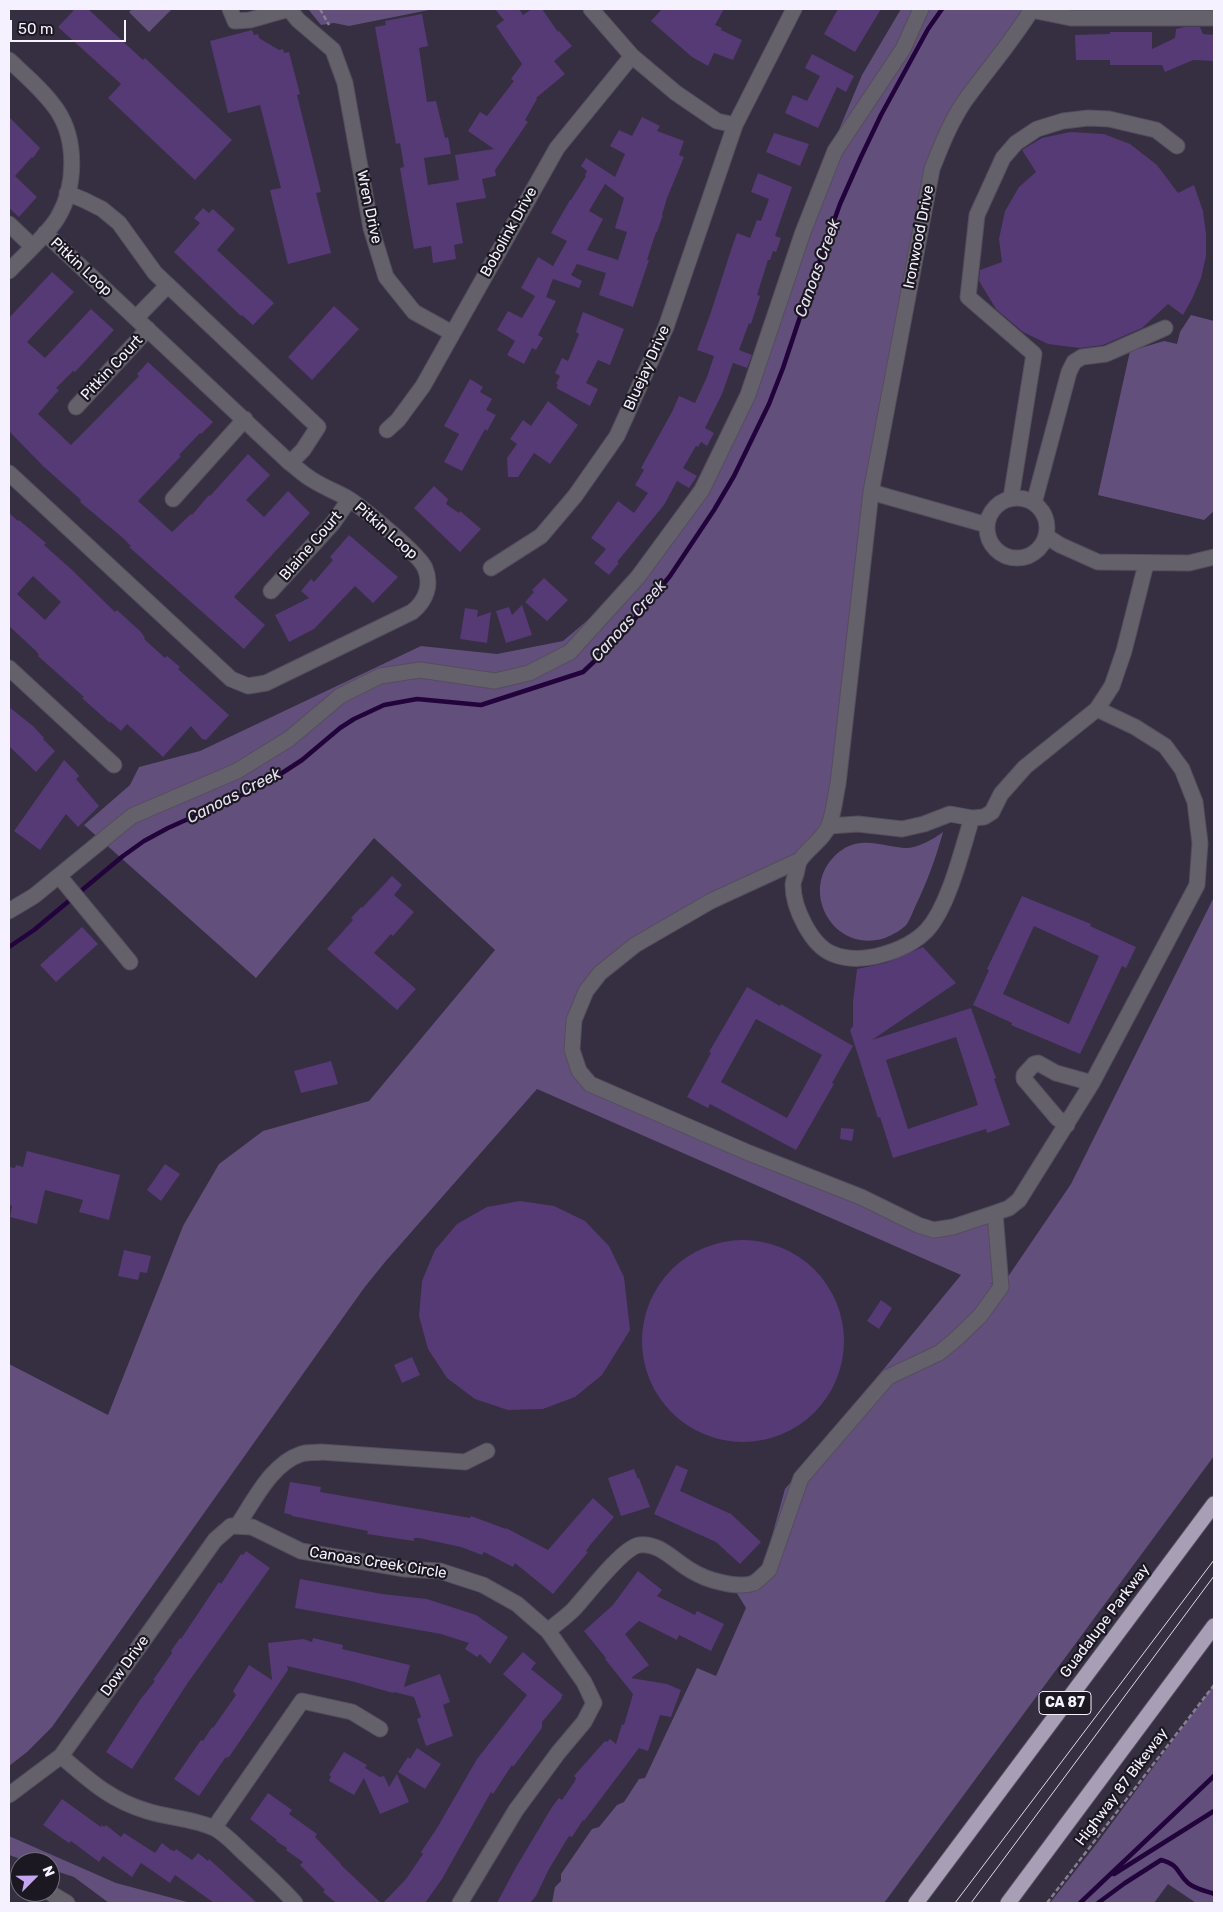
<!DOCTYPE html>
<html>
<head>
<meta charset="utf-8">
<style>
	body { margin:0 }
	#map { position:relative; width:1223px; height:1912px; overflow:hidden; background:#362e41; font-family:Rubik,sans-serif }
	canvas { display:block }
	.frame { position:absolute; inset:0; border:10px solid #f6f1fe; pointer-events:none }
	.north { position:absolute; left:10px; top:1852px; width:50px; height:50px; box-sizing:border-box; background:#1c1821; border:1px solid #736f79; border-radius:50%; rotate:67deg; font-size:14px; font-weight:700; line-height:20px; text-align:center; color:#f6f1fe }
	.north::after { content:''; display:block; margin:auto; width:18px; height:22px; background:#c5a6f0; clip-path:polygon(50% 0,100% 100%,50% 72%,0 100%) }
	.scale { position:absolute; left:10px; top:20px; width:116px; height:22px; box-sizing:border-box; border:2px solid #f6f1fe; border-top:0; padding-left:6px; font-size:15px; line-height:18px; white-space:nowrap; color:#f6f1fe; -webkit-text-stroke:4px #1c1821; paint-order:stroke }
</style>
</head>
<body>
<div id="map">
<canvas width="1223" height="1912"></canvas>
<div class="frame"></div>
<div class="north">N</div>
<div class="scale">50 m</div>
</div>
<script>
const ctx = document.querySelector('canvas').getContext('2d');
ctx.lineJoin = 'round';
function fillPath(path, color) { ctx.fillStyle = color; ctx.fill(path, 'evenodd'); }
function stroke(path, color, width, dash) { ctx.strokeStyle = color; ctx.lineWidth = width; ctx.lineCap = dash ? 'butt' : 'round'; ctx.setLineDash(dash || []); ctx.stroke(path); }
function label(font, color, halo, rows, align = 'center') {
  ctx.font = font + ' Rubik,sans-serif'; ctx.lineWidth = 4.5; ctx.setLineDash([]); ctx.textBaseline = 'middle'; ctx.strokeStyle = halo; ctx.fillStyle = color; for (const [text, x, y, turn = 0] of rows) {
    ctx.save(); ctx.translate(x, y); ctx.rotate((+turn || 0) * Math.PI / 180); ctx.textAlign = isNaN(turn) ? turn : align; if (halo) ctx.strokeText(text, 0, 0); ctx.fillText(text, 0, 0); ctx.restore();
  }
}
fillPath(new Path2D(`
	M132 9H172L149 32 129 12Z
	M308 9H429V10L349 26 334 23 321 25Z
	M901 9H1032L998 59 932 169 879 444 829 826 800 860 635 945 586 991 572 1050 591 1084 934 1229 995 1213 994 1284 989 1283 1001 1287 1071 1184 1214 897V1456L884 1903H552L555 1887 561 1881V1874L592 1829 599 1827 617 1805 624 1802 639 1779 645 1778 697 1668 716 1676 746 1608 735 1590 742 1580 763 1568 785 1489 961 1275 537 1089 385 1262 364 1288 52 1727 27 1752 9 1766V1364L108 1415 183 1226 219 1164 263 1131 369 1101 495 950 374 838 256 978 84 825 130 785 139 767 200 751 421 646 497 654 563 641 589 619 634 574 695 485 740 395 797 230 862 75Z
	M1191 315 1214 321V511L1204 520 1098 495 1130 351 1164 341 1177 344 1180 332Z
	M943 832C936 858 927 882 915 907 913 912 910 919 907 924 902 930 892 935 885 938 832 955 796 887 839 852 860 835 882 846 905 848 918 848 932 840 943 832Z
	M1214 1685V1903H1196L1168 1884 1154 1903H1050L1098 1842Z
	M9 1836 116 1883 191 1903H109L74 1877 50 1869V1862H29L9 1855Z`), '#624f7c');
stroke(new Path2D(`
	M9 947 34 930 123 856 144 841 168 828 255 789 279 775 302 760 340 728 354 719 384 705 417 699 481 705 583 672 620 637 670 576 714 510 734 476 769 404 783 368 807 296 840 204 860 159 881 115 928 29 942 9
	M1114 1874 1214 1811
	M1080 1903 1214 1776
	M1098 1903 1125 1883 1161 1860C1180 1865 1176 1872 1188 1883 1195 1889 1206 1891 1214 1894`), '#22033c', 4.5);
fillPath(new Path2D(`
	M75 9H88L143 60 145 58 232 140 195 180 108 98 121 84 58 27Z
	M495 9H519L523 15 532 9H542L558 32 559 31 572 46 554 61 565 74 536 98 537 99 525 120 528 122 495 170 496 176 482 179 486 198 456 203 463 243 454 245 456 259 433 263 431 246 414 249 400 168 404 167 400 143 396 144 375 27 386 25 385 21 422 14 428 46 419 48 427 102 436 101 445 138 448 137 451 154 424 158 428 185 459 180 455 155 494 149 468 131 480 112 487 116 514 81 511 79 522 64 496 26 504 20Z
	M662 9H724L715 25 722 28 721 30 742 40 733 60 714 53 708 66 692 57 651 21Z
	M838 9H881L855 52 824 34Z
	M1185 27H1200L1203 34 1214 35V61L1193 60 1165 72 1162 65H1110V60H1076L1075 35 1110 34V32H1152V49L1175 38 1176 29Z
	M252 30 254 35 258 34 259 38 279 50 283 49 284 53 289 52 300 94 297 95 321 192 316 193 331 253 288 264 270 190 281 188 260 105 228 113 210 41Z
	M812 54 854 76 846 92 837 87 818 128 785 113 793 95 807 101 820 76 805 68Z
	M9 117 40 148 33 158 32 157 15 176 37 197 19 217 9 208Z
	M642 117 660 126 657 131 684 141 679 155 684 157 667 198 662 215H663L657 232H656L647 260H649L633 307 599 295 606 273 577 264 571 275 582 281 579 288 553 279 546 297 556 301 538 335 543 338 536 350 532 348 524 364 507 355 515 341 497 330 508 311 522 318 535 296 521 288 538 257 553 266 567 241 551 233 570 200H571L586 176 585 175 587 171 581 166 586 158 615 177 625 154 610 146 619 130 632 136ZM605 184 624 198 615 228 627 232 618 260 587 250 603 219 589 211Z
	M1070 132 1104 134 1130 144 1157 165 1178 193 1194 185 1203 211 1206 234V256L1201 278 1192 299 1183 315 1168 304 1142 328 1103 345 1080 348 1048 344 1023 332 996 309 979 281 980 270 1002 262 999 239 1005 211 1019 187 1036 172 1022 150 1042 138Z
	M774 133 809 144 800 166 766 152Z
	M758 173 792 187 775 236 781 238 776 252 773 251 770 260H768L757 295 760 296 751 324 749 323 739 350 752 355 747 368 733 363 722 394 705 428 714 433 707 446 701 442 698 447 696 446 683 468 697 476 689 488 677 481 664 505 617 562 619 563 609 575 594 563 606 549 591 538 618 501 634 513 648 493 635 485 644 470 641 468 673 410 679 396 695 403 707 377 714 356 697 350 710 315 731 250 737 233 750 238 757 220 761 221 769 199 751 192Z
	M203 208 209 213 213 209 235 229 217 250 274 303 253 325 242 315 241 316 174 252 200 223 194 218Z
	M52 272 74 292 27 342 45 358 91 309 114 330 75 372 73 371 56 388 59 390 38 414 71 445 139 376 137 374 148 362 213 422 201 434 200 433 179 455 181 456 138 501 172 532 191 514 192 515 209 495 210 496 248 454 270 475 246 500 264 517 288 491 310 513 234 597 265 625 244 649 129 547 131 546 123 538 80 502 81 500 43 466 9 431V318Z
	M334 306 359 329 312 380 288 357Z
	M583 312 624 329 610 365 598 360 586 383 598 389 590 406 556 388 558 385 556 384 560 376 555 373 562 358 568 361 579 334 576 332Z
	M470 379 483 387 480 392 492 399 486 410 496 415 487 431 485 429 462 471 444 462 459 434 444 426Z
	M548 401 578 425 550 464 534 453 518 477H508L507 458 517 444 510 439 523 420 531 426Z
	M434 486 448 499 446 504 459 513 460 511 481 529 460 552 414 508Z
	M9 513 18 521 19 520 46 543 44 545 71 569 115 612 117 610 141 632 145 638 144 639 165 658 167 656 180 667 178 669 189 679 229 715 206 740 202 739 191 726 163 757 127 724 121 731 111 722 110 723 82 698 84 697 38 656 39 655 36 651 9 626ZM33 576 61 602 45 620 17 594Z
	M349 535 398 577 373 603 355 586 314 629 289 642 275 615 309 598 301 591 311 579 314 582 333 560 330 557Z
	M544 578 568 600 547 621 525 602 534 592 532 590Z
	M522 605 532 635 506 643 496 611 509 607 512 615Z
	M465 608 478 610 477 617 491 612 487 643 460 639Z
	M9 707 33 726 44 738 43 739 55 751 36 772 9 746Z
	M64 760 75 771 79 776 76 779 99 806 78 827 66 814 40 850 14 831Z
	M392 876 402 885 394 895 414 912 393 936 391 934 374 953 416 989 397 1010 327 949 353 920 351 918 361 907 362 908Z
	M1022 896 1091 924 1090 926 1136 947 1126 968 1122 966 1080 1054 1011 1025 1012 1023 973 1005 989 970 987 969ZM1034 926 1099 956 1069 1024 1003 994Z
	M82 927 98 944 56 982 40 965Z
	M923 947 956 983 872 1040 971 1008 996 1078 994 1079 1010 1125 987 1133 986 1129 893 1158 880 1117 878 1118 850 1030 853 1026V1002L857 969 886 963ZM956 1037 978 1105 908 1129 886 1060Z
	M747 987 780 1006 781 1004 853 1046 832 1083 834 1084 796 1150 710 1104 708 1108 687 1097 711 1053 709 1052ZM756 1019 822 1055 787 1118 721 1082Z
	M331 1061 338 1084 301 1093 294 1071Z
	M841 1128 854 1129 852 1141 840 1139Z
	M27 1151 120 1175 109 1220 79 1212 83 1200 45 1190 37 1224 10 1217 12 1206 9 1205V1167L15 1168 16 1165 23 1167Z
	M165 1164 180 1174 161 1201 147 1190Z
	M520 1201 554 1206 585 1221 609 1246 624 1277 630 1330 602 1375 575 1397 543 1409 508 1410 475 1399 447 1378 428 1349 419 1316 422 1281 435 1250 457 1224 487 1207Z
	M642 1341a101 101 0 1 1 202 0a101 101 0 1 1-202 0Z
	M124 1250 151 1256 147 1273 140 1272 138 1280 118 1276Z
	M881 1300 892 1308 879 1329 867 1321Z
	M412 1357 420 1375 402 1383 394 1365Z
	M676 1465 688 1470 680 1491 731 1514 761 1542 740 1564 716 1542 654 1514Z
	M634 1469 638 1479 639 1478 650 1507 621 1516 608 1478Z
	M290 1482 321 1487 320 1492 470 1518 471 1516 506 1529V1528L548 1550 593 1498 614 1517 591 1544 586 1551 588 1552 553 1594 515 1563 513 1567 484 1552 482 1555 461 1547 419 1538H414V1541L367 1534 368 1531 292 1516V1515L284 1513Z
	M246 1551 270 1568 187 1684 132 1769 106 1752 140 1700 155 1681 153 1680 172 1653 171 1651 180 1638 181 1639 219 1582 221 1584 241 1554 243 1555Z
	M638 1571 662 1590 657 1596 695 1615 697 1611 724 1624 711 1651 679 1635 677 1640 639 1621 625 1634 649 1665 631 1678 667 1684 681 1690 671 1717 660 1715 648 1751 639 1748 584 1821 583 1820 572 1837 569 1836 549 1869 536 1896 530 1903H497L515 1869 552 1807 559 1798 562 1800 575 1781 576 1778 574 1776 605 1741 607 1742 610 1739 616 1744 622 1724 624 1725 633 1694 605 1659 606 1658 584 1631 613 1605Z
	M300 1579 382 1594 427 1599 476 1615 508 1637 490 1664 480 1654 477 1657 465 1649 469 1643 441 1634 295 1608Z
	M313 1638 343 1645 342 1649 410 1665 404 1687 440 1674 450 1702 443 1705 453 1736 426 1746 417 1719 421 1717 414 1697 394 1692 393 1693 351 1681 287 1666 288 1670 255 1719 229 1757 225 1758 199 1796 174 1779 201 1740 203 1741 212 1727 213 1728 236 1695 233 1691 249 1665 272 1680 268 1643 303 1639 312 1642Z
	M523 1652 536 1663 531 1669 563 1695 561 1698H562L542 1722V1728L513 1767 512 1765 493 1794 491 1792 442 1879 425 1903H383L406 1879 423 1854 421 1852 437 1828 477 1759 527 1695 503 1674Z
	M417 1748 441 1764 425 1789 398 1772 408 1757 410 1759Z
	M344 1752 367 1765 365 1768 380 1777 384 1776 389 1787 397 1774 409 1802 380 1814 364 1778 354 1795 329 1781 331 1776 329 1775Z
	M268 1793 292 1810 289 1814 317 1834 315 1837 341 1864V1865L381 1903H336L323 1892 325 1890 300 1865 303 1862 286 1850 287 1848 276 1841 277 1840 250 1819Z
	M62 1799 101 1827 102 1825 104 1827 106 1825 121 1837 124 1833 155 1853 162 1843 171 1850 175 1851 176 1849 192 1860 198 1853 208 1861 209 1859 257 1903H214L175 1875 170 1883 141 1863 132 1877 103 1856 99 1862 71 1841 69 1843 43 1825Z`), '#553a76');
const minor = new Path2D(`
	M230 9 235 21 250 20 289 9
	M289 9 298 20 333 50 345 83 371 228 386 277 414 312 452 333
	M591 9 632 56 676 93 717 121 735 125
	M1031 10 1071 18H1214
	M9 60C26 76 44 91 57 110 77 140 76 186 58 217 50 232 22 257 9 271
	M67 193 84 200 102 209 119 223 155 273 318 427 303 450 290 463
	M9 224 32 246
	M136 318 168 285
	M76 407 148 329
	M387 430 398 420 423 386 557 148 632 56
	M9 473 231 679 248 686 266 683 412 612C426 601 432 585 425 568 419 554 364 509 349 499 337 492 323 487 311 479 304 475 297 468 290 463L45 233
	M871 492 987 525
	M1011 498 1034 354 968 297 977 215 1003 158 1016 143 1037 129 1063 121 1088 118 1109 119 1156 130 1177 146
	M987 528a30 30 0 1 1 60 0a30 30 0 1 1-60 0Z
	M173 499 245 419
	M1034 503 1069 372 1074 362 1082 357 1106 354 1165 328
	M1046 536 1060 545 1098 562 1189 563 1214 557
	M491 568 541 536 575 496 617 436 666 327 735 125 794 9
	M271 591 333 523 349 500
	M9 668 114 765
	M972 818C962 849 949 906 927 930 907 951 861 966 833 954 811 946 793 907 793 885 793 882 795 877 796 874 797 870 798 863 800 860 809 847 824 839 829 825 834 812 835 797 838 784L871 492 932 169C941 146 950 123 964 102 986 71 1012 42 1032 9
	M829 826 858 824 902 829 924 824 950 814 972 818 984 817 992 812 1001 794 1025 767 1097 709 1112 686 1124 651 1146 564
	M800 860 711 901 635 945 600 973 586 991 574 1020 572 1050 579 1071 590 1084 749 1153 861 1197 918 1225 934 1230 953 1227 995 1213 1009 1208 1019 1200 1092 1083 1197 885 1200 843 1195 802 1182 769 1165 746 1135 727 1097 709
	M59 876 130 962
	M9 911 34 896 132 816 237 771 289 739 340 696 380 676 420 670 495 681 529 673 570 652 638 577 702 490 748 395 803 232 835 151 903 49 921 9
	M1067 1125 1057 1118 1024 1079V1075L1034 1064 1038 1063 1056 1073 1092 1083
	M237 1526C254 1501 271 1464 301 1454 307 1452 315 1453 321 1452L465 1462 487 1451
	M548 1631C556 1624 566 1617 574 1609 587 1595 622 1548 639 1545 660 1542 675 1562 692 1571 706 1580 738 1589 754 1583 759 1580 764 1574 769 1570L801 1478 888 1377 939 1353 955 1340 980 1316 1001 1287 995 1213
	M61 1756C89 1780 110 1800 147 1811 169 1818 192 1818 214 1828 226 1834 236 1846 246 1855 263 1871 280 1886 295 1903
	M9 1795 61 1756 215 1540 231 1526 252 1527 301 1551 405 1569 440 1571 483 1585 517 1604 548 1631 584 1682 594 1703 584 1722 558 1753 516 1810 460 1903
	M214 1828 302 1701 352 1712 380 1729
	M52 1894 67 1903`);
const highway = new Path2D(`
	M916 1903 1214 1504
	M1008 1903 1214 1626`);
stroke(minor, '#554d5f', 17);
stroke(highway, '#554d5f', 17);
stroke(new Path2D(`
	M320 9 329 25
	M1047 1903 1214 1685`), '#857e8e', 2.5, [5, 2.5]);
stroke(minor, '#64616a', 15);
stroke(highway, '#a89fb6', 15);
stroke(new Path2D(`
	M955 1903 1214 1560
	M971 1903 1214 1576`), '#ded8e6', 1);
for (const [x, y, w] of [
	[1065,1703,52]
]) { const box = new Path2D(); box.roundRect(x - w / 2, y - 11.5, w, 23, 4); ctx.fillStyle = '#1c1821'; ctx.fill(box); stroke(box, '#f6f1fe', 1); }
label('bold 14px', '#f6f1fe', null, [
	["CA 87",1065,1703]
]);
label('15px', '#f6f1fe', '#1c1821', [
	["Wren Drive",369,207,78],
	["Bobolink Drive",509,232,-61],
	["Ironwood Drive",919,237,-79],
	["Pitkin Loop",81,267,43],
	["Pitkin Court",112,368,-47],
	["Bluejay Drive",647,368,-66],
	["Pitkin Loop",386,531,41],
	["Blaine Court",311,546,-49],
	["Canoas Creek Circle",378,1563,9],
	["Guadalupe Parkway",1105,1621,-53],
	["Dow Drive",125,1666,-54],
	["Highway 87 Bikeway",1122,1787,-53]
]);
label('italic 16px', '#e8e1f3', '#1c1821', [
	["Canoas Creek",818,268,-70],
	["Canoas Creek",629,621,-48],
	["Canoas Creek",234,796,-27]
]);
</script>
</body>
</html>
